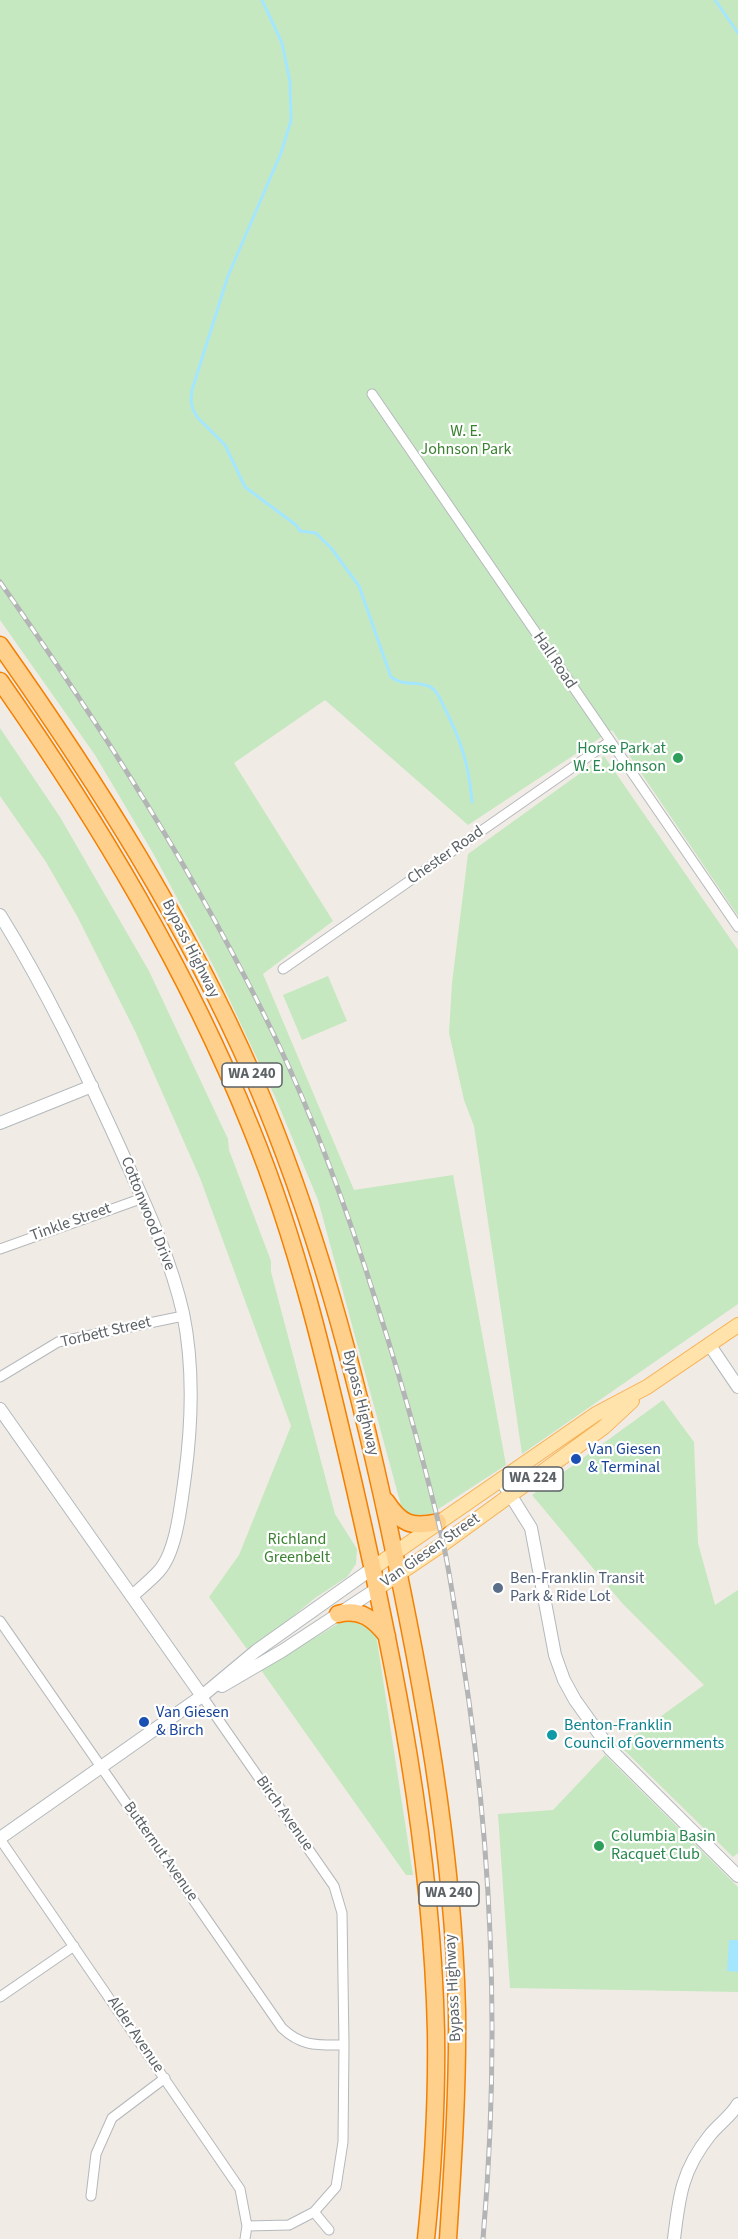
<!DOCTYPE html>
<html>
<head>
<meta charset="utf-8">
<style>
	body { margin:0 }
	canvas { display:block; background:#f0ebe4 }
</style>
</head>
<body>
<canvas width="738" height="2239"></canvas>
<script>
const ctx = document.querySelector('canvas').getContext('2d');
ctx.lineJoin = 'round';
function fillPath(path, color) { ctx.fillStyle = color; ctx.fill(path, 'evenodd'); }
function stroke(path, color, width, dash) { ctx.strokeStyle = color; ctx.lineWidth = width; ctx.lineCap = dash ? 'butt' : 'round'; ctx.setLineDash(dash || []); ctx.stroke(path); }
function label(font, color, halo, rows, align = 'center') {
  ctx.font = font + ' "Source Sans 3",sans-serif'; ctx.lineWidth = 4.5; ctx.setLineDash([]); ctx.textBaseline = 'middle'; ctx.strokeStyle = halo; ctx.fillStyle = color; for (const [text, x, y, turn = 0] of rows) {
    ctx.save(); ctx.translate(x, y); ctx.rotate((+turn || 0) * Math.PI / 180); ctx.textAlign = isNaN(turn) ? turn : align; if (halo) ctx.strokeText(text, 0, 0); ctx.fillText(text, 0, 0); ctx.restore();
  }
}
fillPath(new Path2D(`
	M0 0H738V916L612 730 468 825 325 700 234 763 333 921 263 974 354 1190 453 1175 506 1465 429 1515 417 1518 402 1509 318 1200 276 1099 216 971 153 853 95 755 0 620Z
	M0 728 60 817 149 971 228 1139 229 1150 271 1261V1272L335 1514 357 1549 356 1564 347 1577 315 1598 251 1651 247 1649 209 1597 239 1555 291 1426 200 1178 135 1031 77 916 46 862 0 796Z
	M604 756 738 950V1304L522 1454 474 1126 464 1100 449 1033 452 983 468 854Z
	M328 976 347 1021 302 1040 283 995Z
	M663 1400 694 1442 698 1543 715 1605 738 1590V1853L733 1857 620 1746 704 1685 622 1603 532 1495Z
	M346 1619 362 1621 376 1634 413 1875H406L261 1670Z
	M605 1755 738 1887V1992L510 1988 498 1814 553 1810Z`), '#c6e8c0');
fillPath(new Path2D(`
	M729 1940H738V1972L727 1971Z`), '#a5e6ff');
stroke(new Path2D(`
	M262 0 282 43 290 82 291 120 281 153 228 276 192 390 191 400 193 410 198 418 225 445 245 487 296 525 300 531 316 533 331 548 359 586 391 677C403 687 420 680 432 688 438 692 441 701 444 707 461 740 469 765 472 802
	M715 0 738 33`), '#a5e6ff', 3);
const street = new Path2D(`
	M372 394 738 927
	M283 969 609 742
	M0 1249 143 1198
	M0 1377 58 1342 183 1316
	M0 1621 282 2028C302 2047 318 2045 344 2045
	M202 1696 334 1886 342 1913 344 2045 343 2142 336 2187 314 2212 289 2225 247 2226
	M0 1839 240 2189 247 2226 245 2239
	M0 1997 74 1946
	M91 2196 96 2154 112 2118 165 2078
	M314 2212 329 2230`);
const secondary = new Path2D(`
	M0 915C46 989 84 1069 120 1148 144 1202 170 1256 183 1313 194 1366 192 1423 185 1476 181 1503 177 1551 159 1571 151 1580 141 1588 132 1596
	M0 1123 92 1086
	M709 1344 738 1387
	M0 1409 202 1696
	M501 1480 531 1528 555 1655 564 1680 575 1700 610 1749 738 1876
	M222 1686 282 1651 378 1588
	M0 1838 202 1696 256 1651 373 1568
	M674 2239C679 2196 682 2170 710 2135 719 2124 731 2116 738 2104`);
const primary = new Path2D(`
	M373 1568 596 1414 647 1387 738 1325
	M378 1588 443 1544 604 1427 632 1401`);
const highway = new Path2D(`
	M0 645C96 781 186 923 253 1076 315 1220 355 1370 388 1523 422 1682 453 1846 457 2010 458 2086 453 2163 448 2239
	M0 681C98 821 187 969 251 1128 298 1243 326 1364 354 1485 395 1664 432 1848 436 2032 437 2101 433 2171 426 2239
	M386 1501C401 1524 411 1528 438 1522
	M338 1614C360 1608 374 1619 387 1636`);
stroke(street, '#b5b8bc', 11);
stroke(secondary, '#b3b9bd', 14);
stroke(primary, '#f8b055', 16);
stroke(highway, '#f48000', 19);
stroke(street, '#fff', 9);
stroke(secondary, '#fff', 12);
stroke(primary, '#ffe3aa', 14);
stroke(highway, '#ffcf8c', 16);
const rail = new Path2D(`
	M0 582C102 728 198 877 275 1037 317 1125 350 1218 379 1311 403 1387 425 1464 443 1542 451 1579 456 1617 462 1655 493 1849 500 2044 483 2239`);
stroke(rail, '#b3b4b5', 5);
stroke(rail, '#fff', 3, [9]);
for (const [x, y, r, color] of [
	[678,758,6,"#2e9e5b"],
	[576,1459,6,"#1a4fb4"],
	[498,1588,6,"#5c6f8a"],
	[144,1722,6,"#1a4fb4"],
	[552,1735,6,"#0f9aa8"],
	[599,1846,6,"#2e9e5b"]
]) { const dot = new Path2D(); dot.arc(x, y, r, 0, 2 * Math.PI); ctx.fillStyle = color; ctx.fill(dot); stroke(dot, '#fff', 2); }
for (const [x, y, w] of [
	[252,1075,60],
	[533,1479,60],
	[449,1894,60]
]) { const box = new Path2D(); box.roundRect(x - w / 2, y - 12, w, 24, 4.5); ctx.fillStyle = '#fff'; ctx.fill(box); stroke(box, '#5c6266', 1.5); }
label('bold 15px', '#5c6266', null, [
	["WA 240",252,1075],
	["WA 224",533,1479],
	["WA 240",449,1894]
]);
label('16px', '#3a8230', '#fff', [
	["W. E.",466,432],
	["Johnson Park",466,450],
	["Richland",297,1540],
	["Greenbelt",297,1558]
]);
label('16px', '#5c6266', '#fff', [
	["Hall Road",554,661,56],
	["Chester Road",446,856,-35],
	["Bypass Highway",190,949,63],
	["Cottonwood Drive",147,1214,68],
	["Tinkle Street",71,1223,-20],
	["Torbett Street",106,1333,-13],
	["Bypass Highway",360,1403,76],
	["Van Giesen Street",431,1551,-35],
	["Birch Avenue",284,1814,55],
	["Butternut Avenue",160,1852,55],
	["Bypass Highway",454,1988,-93],
	["Alder Avenue",135,2035,56]
]);
label('16px', '#27864d', '#fff', [
	["Horse Park at",666,749],
	["W. E. Johnson",666,767],
	["Columbia Basin",611,1837,"left"],
	["Racquet Club",611,1855,"left"]
], 'right');
label('16px', '#164399', '#fff', [
	["Van Giesen",588,1450],
	["& Terminal",588,1468],
	["Van Giesen",156,1713],
	["& Birch",156,1731]
], 'left');
label('16px', '#4e5e75', '#fff', [
	["Ben-Franklin Transit",510,1579],
	["Park & Ride Lot",510,1597]
], 'left');
label('16px', '#0d838f', '#fff', [
	["Benton-Franklin",564,1726],
	["Council of Governments",564,1744]
], 'left');
</script>
</body>
</html>
